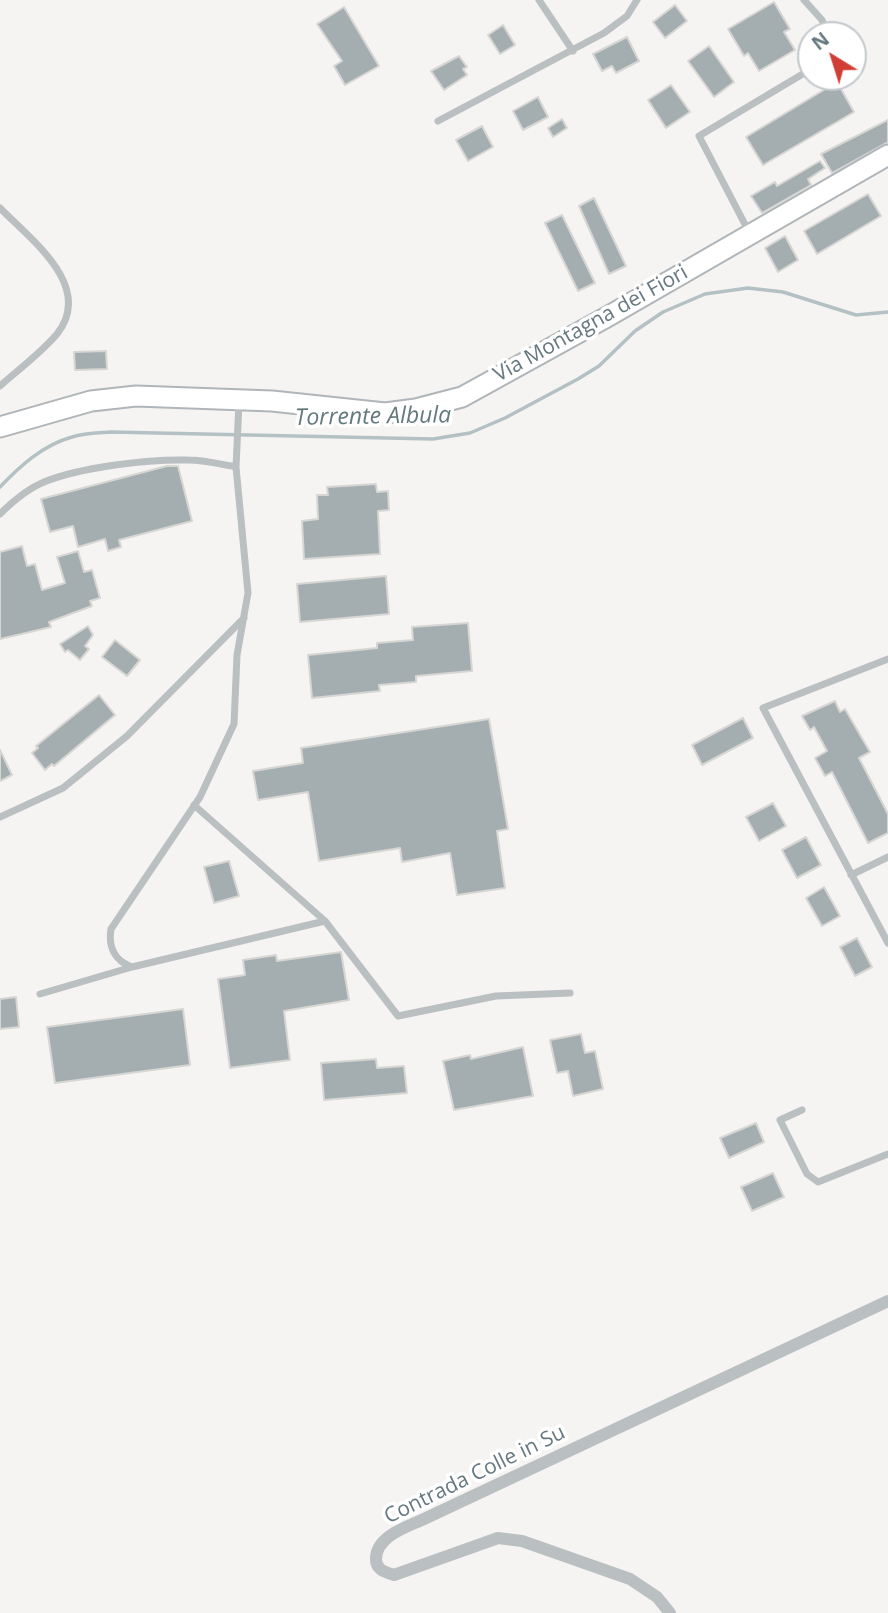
<!DOCTYPE html>
<html>
<head>
<meta charset="utf-8">
<style>
	body { margin:0 }
	#map { position:relative; width:888px; height:1613px; overflow:hidden; background:#f5f4f2; font-family:"Open Sans",sans-serif }
	canvas { display:block }
	.north { position:absolute; left:797px; top:21px; width:70px; height:70px; box-sizing:border-box; background:#fff; border:2px solid #c2c9cc; border-radius:50%; rotate:322deg; font-size:19px; font-weight:700; line-height:28px; text-align:center; color:#677980 }
	.north::after { content:''; display:block; margin:auto; width:24px; height:32px; background:#d13e35; clip-path:polygon(50% 0,100% 100%,50% 72%,0 100%) }
</style>
</head>
<body>
<div id="map">
<canvas width="888" height="1613"></canvas>
<div class="north">N</div>
</div>
<script>
const ctx = document.querySelector('canvas').getContext('2d');
ctx.lineJoin = 'round';
function stroke(path, color, width, dash) { ctx.strokeStyle = color; ctx.lineWidth = width; ctx.lineCap = dash ? 'butt' : 'round'; ctx.setLineDash(dash || []); ctx.stroke(path); }
function fillPath(path, color) { ctx.fillStyle = color; ctx.fill(path, 'evenodd'); }
function label(font, color, halo, rows, align = 'center') {
  ctx.font = font + ' "Open Sans",sans-serif'; ctx.lineWidth = 7; ctx.setLineDash([]); ctx.textBaseline = 'middle'; ctx.strokeStyle = halo; ctx.fillStyle = color; for (const [text, x, y, turn = 0] of rows) {
    ctx.save(); ctx.translate(x, y); ctx.rotate((+turn || 0) * Math.PI / 180); ctx.textAlign = isNaN(turn) ? turn : align; if (halo) ctx.strokeText(text, 0, 0); ctx.fillText(text, 0, 0); ctx.restore();
  }
}
stroke(new Path2D(`
	M0 487C20 466 43 445 72 437 84 433 98 433 111 432L433 439 470 433 505 418 578 379 599 366 635 331 663 312 705 294 748 288 783 292 856 315 888 312`), '#b4c1c4', 3.5);
const building = new Path2D(`
	M774 2 790 29 784 32 795 50 759 71 748 53 744 56 728 29Z
	M675 5 687 21 665 38 653 22Z
	M344 7 379 66 345 85 334 66 342 61 317 24Z
	M503 25 515 45 500 54 488 35Z
	M627 37 639 61 616 73 612 66 602 71 593 54Z
	M709 46 734 82 714 97 688 61Z
	M459 56 467 67 463 69 467 75 444 90 431 71Z
	M837 82 854 112 763 165 746 137Z
	M671 85 690 112 666 128 648 100Z
	M538 97 548 117 523 130 513 111Z
	M562 119 567 128 553 137 548 128Z
	M888 120V142L832 173 821 154Z
	M482 126 493 147 468 161 456 140Z
	M820 161 825 168 808 179 811 185 762 213 751 196 775 182 777 186Z
	M868 194 881 216 817 254 804 231Z
	M594 198 626 266 609 274 579 206Z
	M562 215 595 283 578 291 545 223Z
	M785 236 798 260 778 272 765 248Z
	M106 351 107 369 75 370 74 352Z
	M167 466H178L192 521 119 540 121 547 108 551 105 539 78 547 73 526 50 532 41 499Z
	M376 484 377 492 388 491 389 510 378 511 380 554 304 559 302 521 318 519 317 495H328L327 487Z
	M22 546 27 566 35 564 42 590 65 583 57 557 78 551 84 572 92 570 100 598 90 601 92 606 49 622 51 627 0 639V552Z
	M386 576 389 614 300 622 297 584Z
	M468 623 472 671 416 676V682L379 685 380 691 312 698 308 655 377 648V643L413 640 412 627Z
	M88 626 93 635 85 646 89 649 80 660 68 650 65 652 60 644Z
	M115 640 140 660 127 676 102 657Z
	M99 695 115 715 54 766 52 764 45 770 32 753 38 748 36 746Z
	M835 701 840 712 845 709 870 752 859 758 888 814V833L868 843 832 772 825 776 815 758 827 751 814 727 810 730 802 716Z
	M743 718 753 738 702 765 692 745Z
	M489 719 508 829 497 831 505 888 457 895 450 853 402 862 400 848 319 861 308 792 258 800 253 771 303 763 301 748Z
	M0 750 12 775 0 781Z
	M773 803 786 826 759 841 746 817Z
	M806 837 821 865 797 878 782 850Z
	M229 861 239 896 214 903 204 867Z
	M824 887 840 916 822 926 806 898Z
	M857 938 872 967 855 976 840 947Z
	M341 952 349 1000 284 1011 290 1060 230 1068 218 979 245 975 243 960 276 955 277 961Z
	M16 997 19 1027 0 1029V999Z
	M183 1009 190 1065 55 1083 47 1027Z
	M581 1034 585 1053 595 1051 603 1089 573 1096 568 1071 557 1073 550 1040Z
	M523 1047 533 1096 454 1110 443 1061 470 1055 471 1059Z
	M376 1059 377 1068 404 1066 407 1093 324 1100 321 1063Z
	M756 1123 764 1142 729 1158 720 1138Z
	M773 1173 784 1197 752 1211 741 1187Z`);
fillPath(building, '#a4adb0');
stroke(building, '#d6d6d4', 2);
const secondary = new Path2D(`
	M0 427 91 401 136 396 272 401 385 413 416 409 462 397 607 317 888 155`);
stroke(secondary, '#afb5b8', 23);
stroke(new Path2D(`
	M539 0 573 51
	M804 0 822 20 828 35
	M438 121 604 33 627 16 637 0
	M0 208C30 239 95 286 57 334 41 353 19 369 0 386
	M750 234 699 136 811 69
	M0 514C13 501 27 489 44 482 81 467 148 459 188 460 204 460 220 464 236 467
	M888 659 763 708 888 943
	M194 805 325 921 398 1016 496 996 570 993
	M0 817 63 788 127 736 244 618
	M851 875 888 857
	M132 967C115 961 108 947 111 929L200 797 234 724 237 655 248 593 236 467 239 402
	M40 994 132 967 325 921
	M802 1110 780 1120 807 1174 818 1182 888 1154`), '#babfc1', 7);
stroke(new Path2D(`
	M670 1613 657 1597 630 1579 522 1541 498 1538 394 1575C385 1572 376 1570 376 1559 376 1536 407 1527 424 1519L888 1301`), '#babfc1', 12);
stroke(secondary, '#fff', 19);
label('21px', '#677980', '#fff', [
	["Via Montagna dei Fiori",591,324,-29],
	["Contrada Colle in Su",475,1475,-26]
]);
label('italic 23px', '#637a7d', '#fff', [
	["Torrente Albula",373,417,-1]
]);
</script>
</body>
</html>
